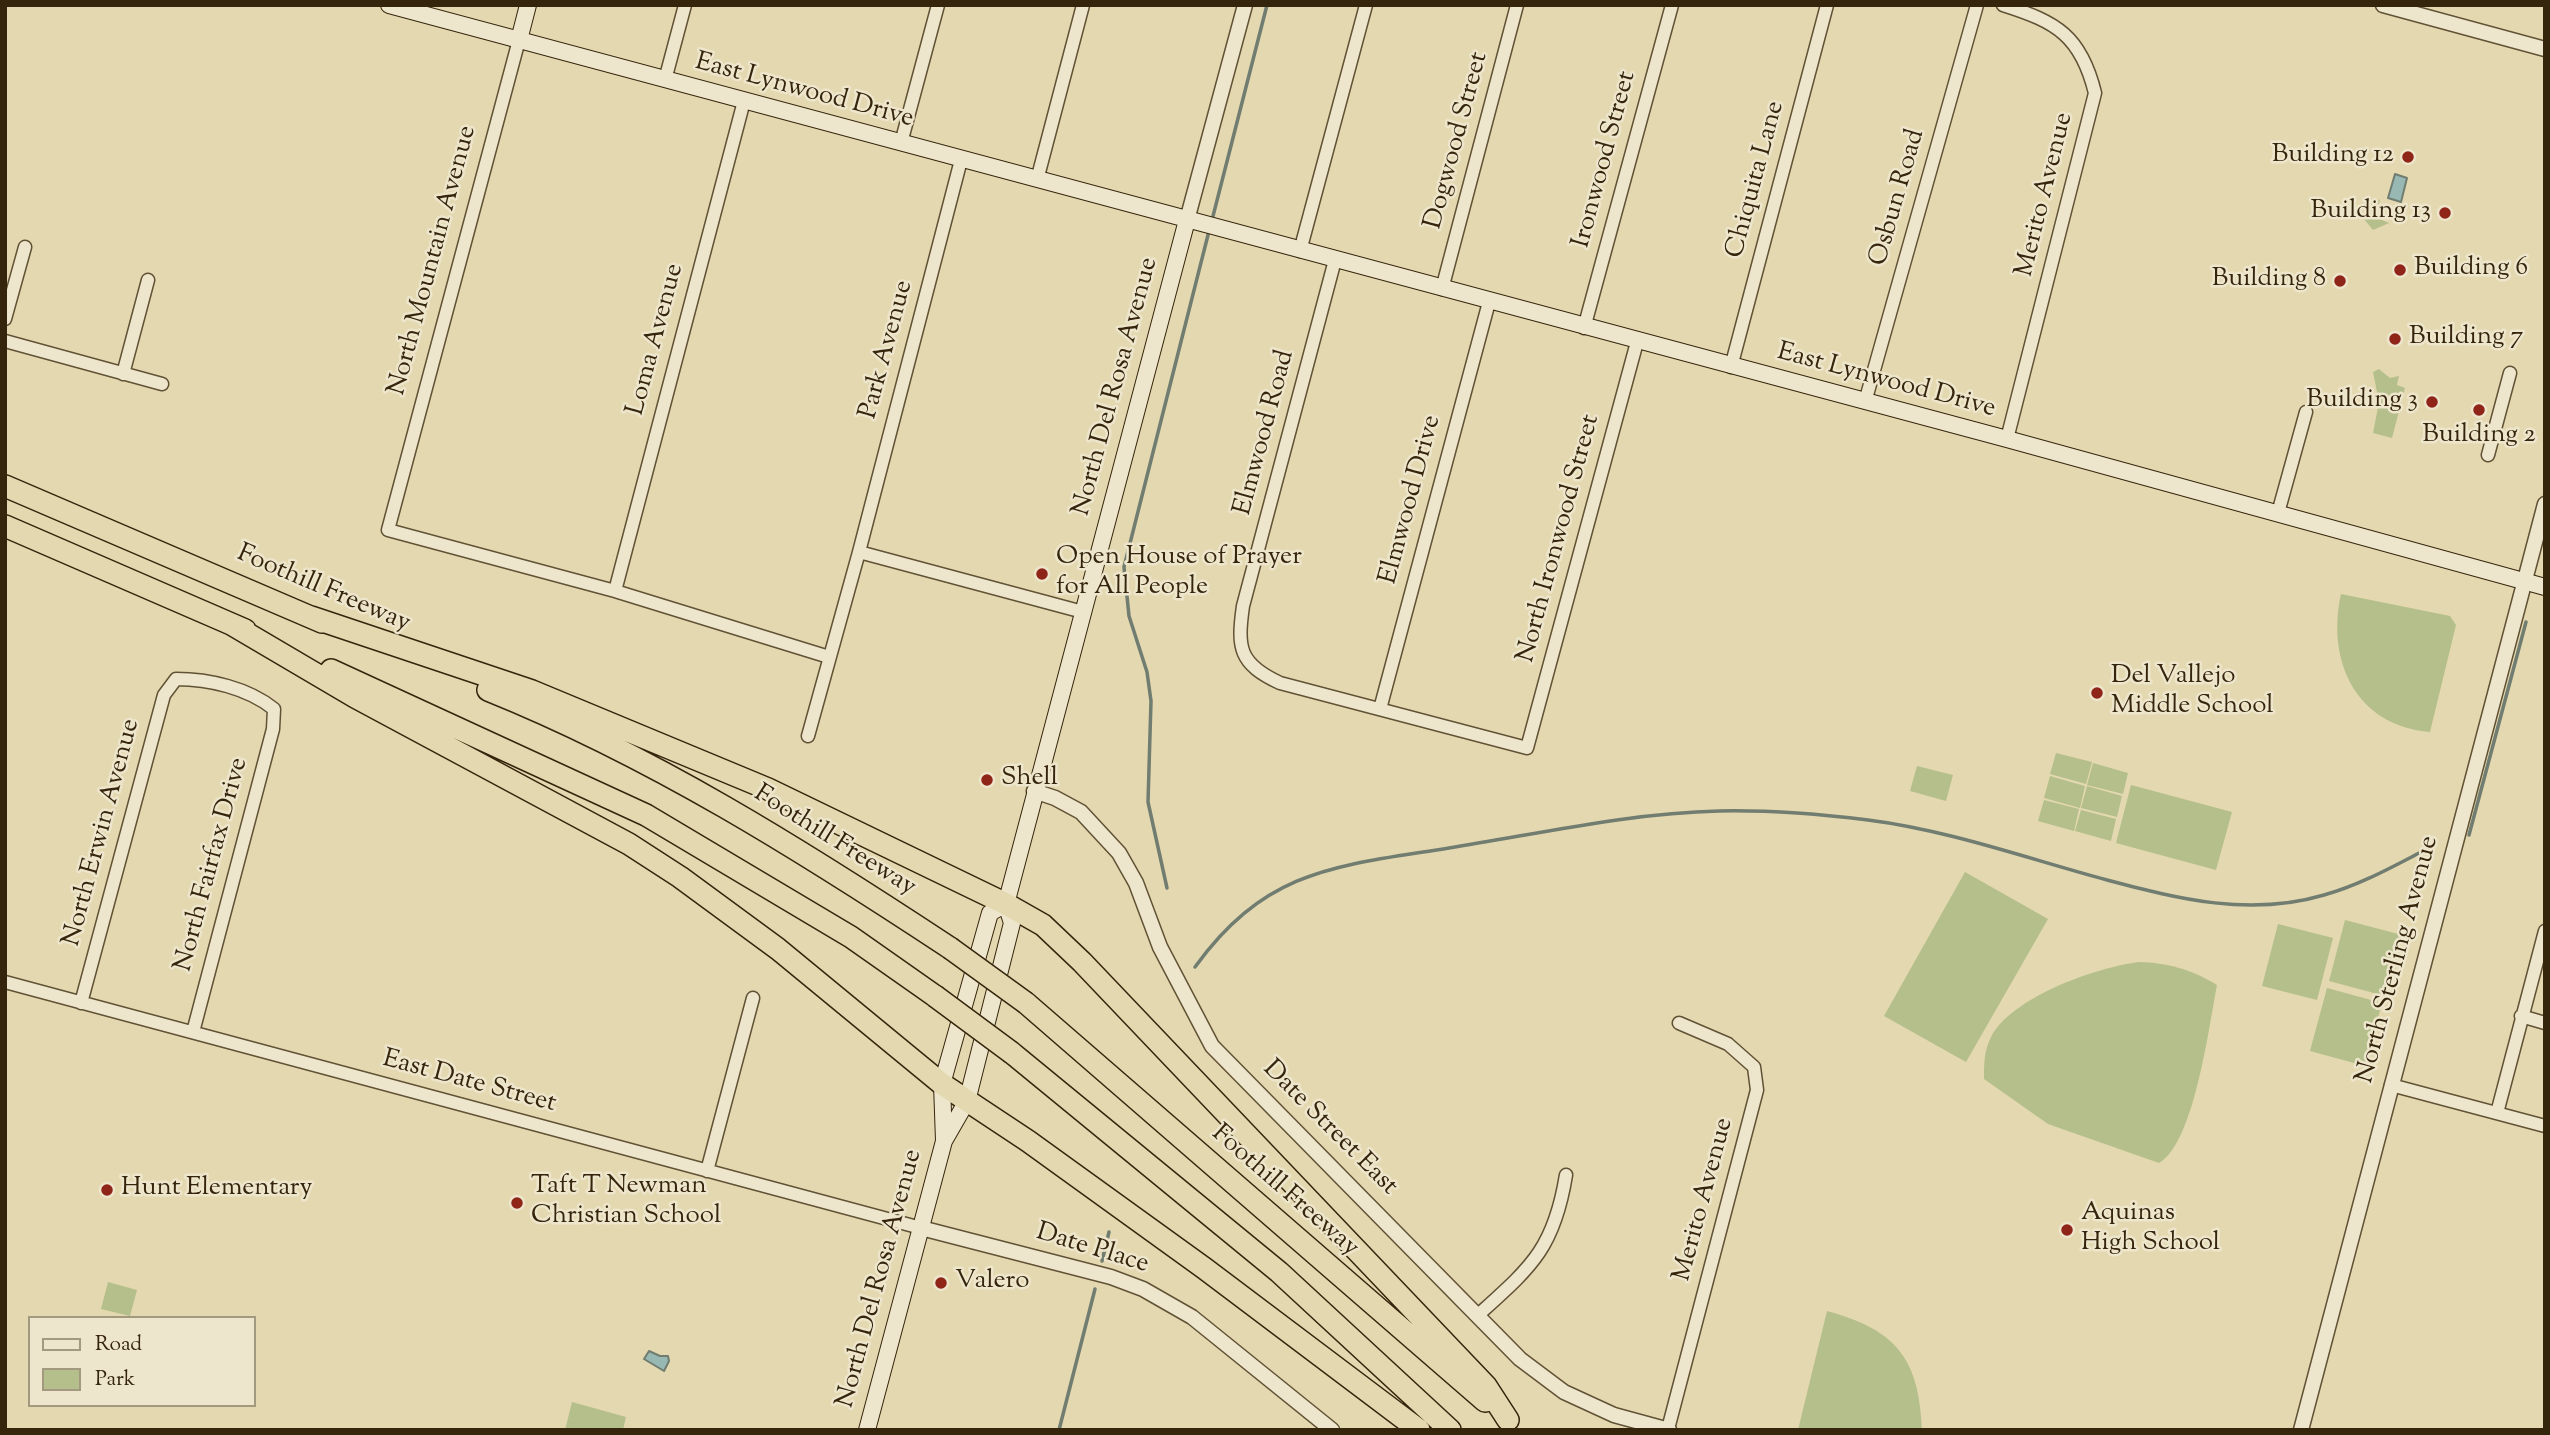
<!DOCTYPE html>
<html>
<head>
<meta charset="utf-8">
<style>
	body { margin:0 }
	#map { position:relative; width:2550px; height:1435px; overflow:hidden; background:#e4d8b0; font-family:"Sorts Mill Goudy",serif }
	canvas { display:block }
	.frame { position:absolute; inset:0; border:7px solid #35250c; pointer-events:none }
	.legend { position:absolute; left:28px; top:1316px; width:228px; height:91px; box-sizing:border-box; background:#ede6cc; border:2px solid #a3997f; margin:0; padding:9px 12px; list-style:none; font-size:21px; color:#35250c }
	.legend li { display:flex; align-items:center; gap:14px; height:35px }
	.legend b { width:35px; border:2px solid #a3997f }
</style>
</head>
<body>
<div id="map">
<canvas width="2550" height="1435"></canvas>
<div class="frame"></div>
<ul class="legend">
<li><b style="height:9px;background:#ede6cc"></b>Road</li>
<li><b style="height:19px;background:#b4bf8b"></b>Park</li>
</ul>
</div>
<script>
const ctx = document.querySelector('canvas').getContext('2d');
ctx.lineJoin = 'round';
function fillPath(path, color) { ctx.fillStyle = color; ctx.fill(path, 'evenodd'); }
function stroke(path, color, width, dash) { ctx.strokeStyle = color; ctx.lineWidth = width; ctx.lineCap = dash ? 'butt' : 'round'; ctx.setLineDash(dash || []); ctx.stroke(path); }
function label(font, color, halo, rows, align = 'center') {
  ctx.font = font + ' "Sorts Mill Goudy",serif'; ctx.lineWidth = 5; ctx.setLineDash([]); ctx.textBaseline = 'middle'; ctx.strokeStyle = halo; ctx.fillStyle = color; for (const [text, x, y, turn = 0] of rows) {
    ctx.save(); ctx.translate(x, y); ctx.rotate((+turn || 0) * Math.PI / 180); ctx.textAlign = isNaN(turn) ? turn : align; if (halo) ctx.strokeText(text, 0, 0); ctx.fillText(text, 0, 0); ctx.restore();
  }
}
fillPath(new Path2D(`
	M2372 198 2380 200 2375 217 2389 223 2373 230 2364 219Z
	M2379 369 2390 378 2399 376 2397 385 2405 388 2392 438 2373 433 2379 402 2373 372Z
	M2341 594 2450 616 2456 625 2430 732C2356 726 2326 661 2341 594Z
	M2056 753 2092 762 2086 784 2050 774Z
	M2093 763 2128 773 2123 794 2087 785Z
	M1917 766 1953 775 1946 801 1910 791Z
	M2050 776 2085 786 2080 808 2044 798Z
	M2131 785 2232 812 2216 870 2116 843Z
	M2087 786 2122 796 2117 817 2081 808Z
	M2044 800 2079 809 2074 831 2038 821Z
	M2081 810 2116 819 2111 841 2075 831Z
	M1965 872 2048 919 1966 1062 1884 1016Z
	M2345 920 2402 935 2385 996 2329 981Z
	M2278 924 2333 938 2317 1000 2262 986Z
	M2138 962C2168 963 2191 969 2217 985 2209 1026 2194 1144 2159 1163L2048 1124 1984 1079C1984 1064 1984 1051 1991 1037 2012 997 2095 968 2138 962Z
	M2327 988 2382 1003 2365 1066 2310 1051Z
	M108 1282 137 1290 130 1316 101 1309Z
	M1827 1311C1897 1330 1919 1359 1922 1430H1798Z
	M572 1402 626 1417 623 1430H565Z`), '#b4bf8b');
const water = new Path2D(`
	M2395 174 2407 178 2401 202 2388 198Z
	M649 1351 660 1356H668L669 1361 664 1371 644 1359Z`);
fillPath(water, '#97b8b3');
stroke(water, '#707d70', 2);
stroke(new Path2D(`
	M1212 220 1267 5
	M2469 835 2526 622
	M1167 888 1148 802 1151 701 1147 672 1129 616 1124 567 1209 231
	M1195 967C1267 868 1337 866 1449 848 1538 834 1629 813 1719 811 1769 810 1819 814 1868 820 1948 830 2029 859 2107 880 2179 899 2250 917 2324 895 2360 885 2392 867 2425 850
	M1102 1261 1109 1232
	M1059 1430 1095 1289`), '#707d70', 3.5);
const minor = new Path2D(`
	M2003 5C2057 22 2081 36 2095 93L2007 439
	M519 40 388 530 615 591 829 657
	M665 80 685 5
	M901 143 938 5
	M1037 180 1083 5
	M1300 251 1366 5
	M1335 260 1243 606C1237 648 1239 664 1280 683L1527 748 1637 342
	M1442 289 1517 5
	M5 319 25 247
	M1584 328 1672 5
	M5 341 162 384
	M1731 367 1827 5
	M123 374 148 280
	M1865 402 1977 5
	M2488 455 2510 373
	M2278 513 2306 412
	M859 552 1083 612
	M615 591 744 101
	M1380 709 1489 302
	M808 736 859 552 961 160
	M5 982 921 1228
	M81 1003 164 695 176 679C209 679 248 688 274 709L273 729 193 1032
	M2521 1016 2545 1023
	M2391 1085 2545 1126
	M2497 1113 2545 931
	M707 1171 753 998
	M1478 1315C1531 1267 1554 1249 1566 1175
	M1668 1429 1757 1090 1754 1067 1728 1044 1679 1023`);
const tertiary = new Path2D(`
	M2383 5 2545 49
	M1187 220 1245 5
	M1034 791 1055 798 1081 812 1119 853 1136 883 1160 947 1212 1046 1520 1359 1564 1392 1614 1415 1669 1430
	M921 1228 1111 1277 1143 1289 1192 1317 1332 1430
	M2301 1430 2545 504`);
const secondary = new Path2D(`
	M389 5 2007 439 2545 587
	M519 40 528 5
	M944 1141 942 1084 990 913 1006 904
	M867 1430 944 1141 967 1101 1012 923 1006 904 1187 220`);
const motorway = new Path2D(`
	M5 486 322 622
	M5 526 245 630
	M311 617 532 691 768 789 1006 904 1043 925 1082 962 1486 1386 1508 1420
	M231 624 355 697 629 844 680 877 778 949 942 1084 1028 1141 1204 1268 1419 1430
	M331 670 646 815 851 937 935 996
	M488 690C652 756 803 851 950 948
	M1026 1003 1485 1401
	M1012 1053 1279 1272 1450 1430`);
stroke(minor, '#615235', 15);
stroke(tertiary, '#615235', 17);
stroke(secondary, '#35250c', 18);
stroke(motorway, '#35250c', 24);
stroke(minor, '#ede6cc', 12);
stroke(tertiary, '#ede6cc', 14);
stroke(secondary, '#ede6cc', 16);
stroke(motorway, '#e4d8b0', 21);
const motorwayBridge = new Path2D(`
	M950 948 1026 1003
	M935 996 1012 1053`);
stroke(motorwayBridge, '#35250c', 24, []);
stroke(motorwayBridge, '#e4d8b0', 21);
for (const [x, y, r, color] of [
	[2408,157,7,"#8f2418"],
	[2445,213,7,"#8f2418"],
	[2400,270,7,"#8f2418"],
	[2340,281,7,"#8f2418"],
	[2395,339,7,"#8f2418"],
	[2432,402,7,"#8f2418"],
	[2479,410,7,"#8f2418"],
	[1042,574,7,"#8f2418"],
	[2097,693,7,"#8f2418"],
	[987,780,7,"#8f2418"],
	[107,1190,7,"#8f2418"],
	[517,1203,7,"#8f2418"],
	[2067,1230,7,"#8f2418"],
	[941,1283,7,"#8f2418"]
]) { const dot = new Path2D(); dot.arc(x, y, r, 0, 2 * Math.PI); ctx.fillStyle = color; ctx.fill(dot); stroke(dot, '#ede6cc', 2.5); }
label('26px', '#35250c', '#ede6cc', [
	["East Lynwood Drive",804,92,15],
	["Dogwood Street",1458,141,-75],
	["Ironwood Street",1606,160,-75],
	["Chiquita Lane",1757,180,-75],
	["Merito Avenue",2046,195,-76],
	["Osbun Road",1899,198,-74],
	["North Mountain Avenue",434,261,-75],
	["Loma Avenue",657,340,-75],
	["Park Avenue",888,350,-75],
	["East Lynwood Drive",1886,382,15],
	["North Del Rosa Avenue",1117,387,-75],
	["Elmwood Road",1266,433,-75],
	["Elmwood Drive",1412,500,-75],
	["North Ironwood Street",1560,539,-75],
	["Foothill Freeway",323,590,23],
	["North Erwin Avenue",103,833,-75],
	["Foothill Freeway",834,842,32],
	["North Fairfax Drive",213,865,-75],
	["North Sterling Avenue",2399,960,-75],
	["East Date Street",469,1083,15],
	["Date Street East",1329,1129,45],
	["Foothill Freeway",1284,1192,41],
	["Merito Avenue",1705,1200,-75],
	["Date Place",1092,1250,17],
	["North Del Rosa Avenue",881,1279,-75]
]);
label('26px', '#35250c', '#ede6cc', [
	["Building 12",2394,157,"right"],
	["Building 13",2431,213,"right"],
	["Building 6",2414,270],
	["Building 8",2326,281,"right"],
	["Building 7",2409,339],
	["Building 3",2418,402,"right"],
	["Building 2",2479,437,"center"],
	["Open House of Prayer",1056,559],
	["for All People",1056,589],
	["Del Vallejo",2111,678],
	["Middle School",2111,708],
	["Shell",1001,780],
	["Taft T Newman",531,1188],
	["Christian School",531,1218],
	["Hunt Elementary",121,1190],
	["Aquinas",2081,1215],
	["High School",2081,1245],
	["Valero",955,1283]
], 'left');
</script>
</body>
</html>
